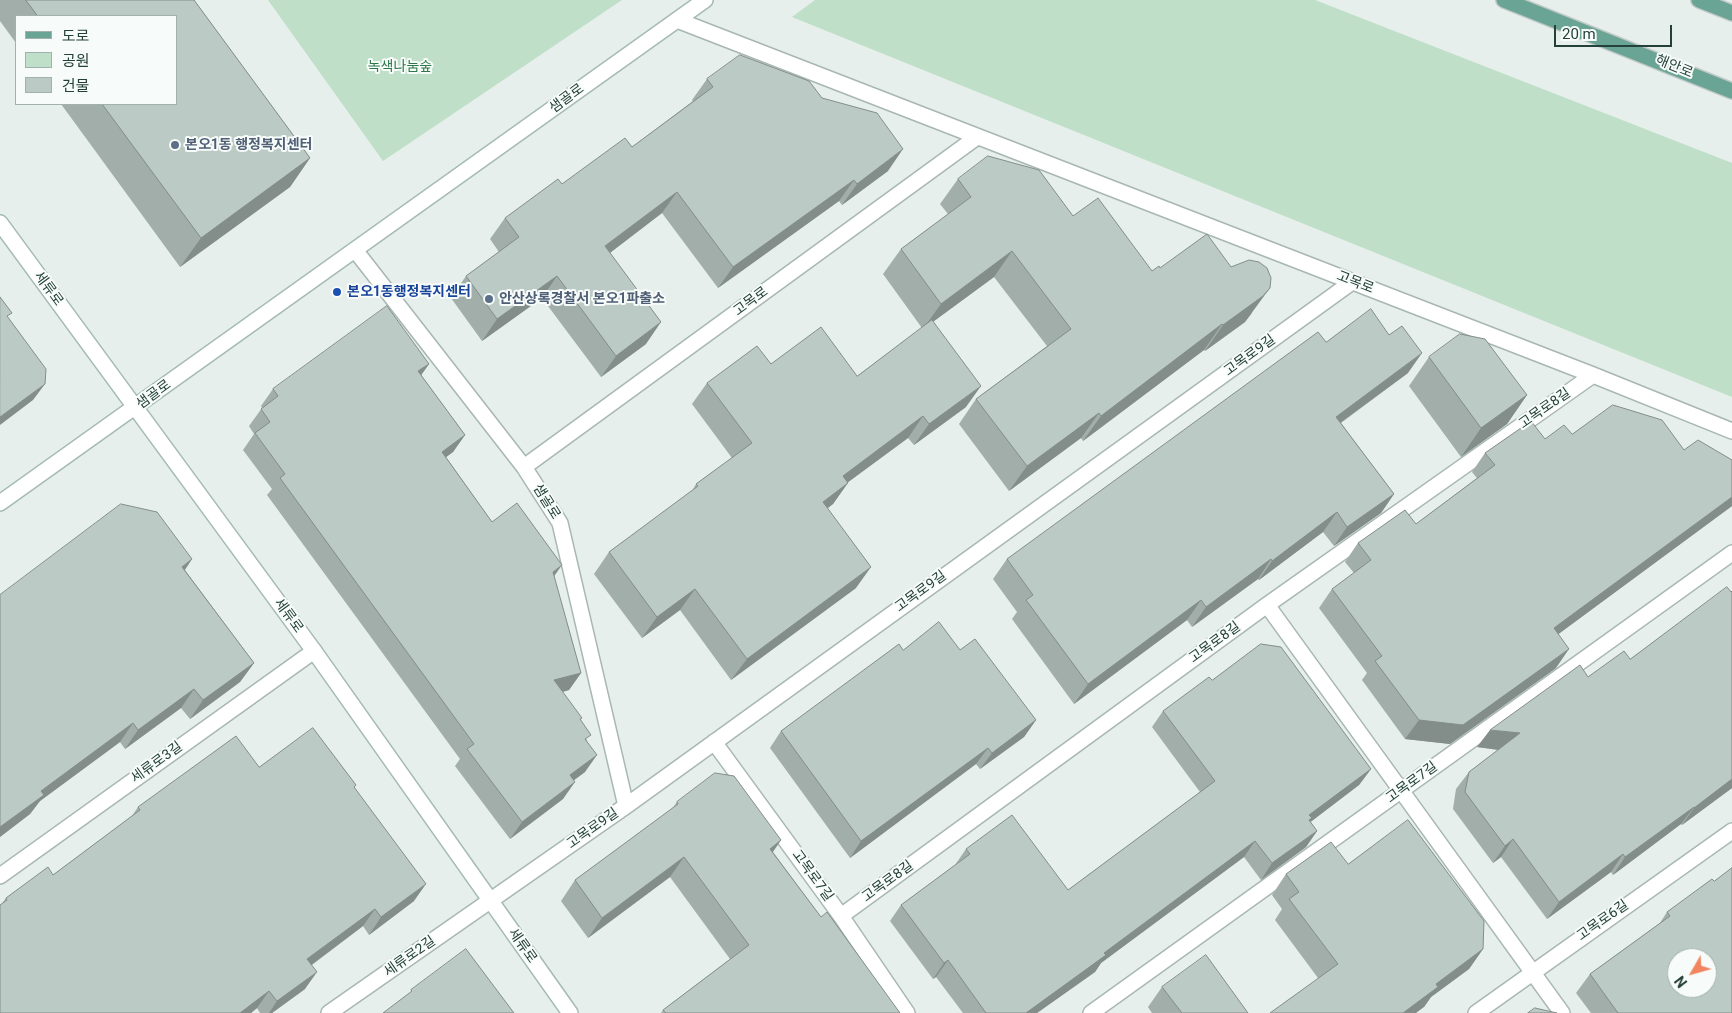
<!DOCTYPE html>
<html>
<head>
<meta charset="utf-8">
<style>
	body { margin:0 }
	#map { position:relative; width:1732px; height:1013px; overflow:hidden; background:#e6efeb; font-family:Roboto,"Noto Sans KR",sans-serif }
	canvas { display:block }
	.legend { position:absolute; left:15px; top:15px; width:162px; height:90px; box-sizing:border-box; background:#f7fbf9; border:1px solid #a3b1ac; margin:0; padding:6px 9px; list-style:none; font-size:15px; color:#244139 }
	.legend li { display:flex; align-items:center; gap:10px; height:25px }
	.legend b { width:25px; border:1px solid #a3b1ac }
	.north { position:absolute; left:1667px; top:948px; width:50px; height:50px; box-sizing:border-box; background:#f7fbf9; border:1px solid #a3b1ac; border-radius:50%; rotate:232deg; font-size:14px; font-weight:700; line-height:20px; text-align:center; color:#244139 }
	.north::after { content:''; display:block; margin:auto; width:18px; height:22px; background:#f28560; clip-path:polygon(50% 0,100% 100%,50% 72%,0 100%) }
	.scale { position:absolute; left:1554px; top:25px; width:118px; height:22px; box-sizing:border-box; border:2px solid #244139; border-top:0; padding-left:6px; font-size:15px; line-height:18px; white-space:nowrap; color:#244139; -webkit-text-stroke:4px #f7fbf9; paint-order:stroke }
</style>
</head>
<body>
<div id="map">
<canvas width="1732" height="1013"></canvas>
<ul class="legend">
<li><b style="height:6px;background:#6aa495"></b>도로</li>
<li><b style="height:14px;background:#bfdfc8"></b>공원</li>
<li><b style="height:14px;background:#bbcac4"></b>건물</li>
</ul>
<div class="north">N</div>
<div class="scale">20 m</div>
</div>
<script>
const ctx = document.querySelector('canvas').getContext('2d');
ctx.lineJoin = 'round';
function fillPath(path, color) { ctx.fillStyle = color; ctx.fill(path, 'evenodd'); }
function stroke(path, color, width, dash) { ctx.strokeStyle = color; ctx.lineWidth = width; ctx.lineCap = dash ? 'butt' : 'round'; ctx.setLineDash(dash || []); ctx.stroke(path); }
function label(font, color, halo, rows, align = 'center') {
  ctx.font = font + ' Roboto,"Noto Sans KR",sans-serif'; ctx.lineWidth = 4; ctx.setLineDash([]); ctx.textBaseline = 'middle'; ctx.strokeStyle = halo; ctx.fillStyle = color; for (const [text, x, y, turn = 0] of rows) {
    ctx.save(); ctx.translate(x, y); ctx.rotate((+turn || 0) * Math.PI / 180); ctx.textAlign = isNaN(turn) ? turn : align; if (halo) ctx.strokeText(text, 0, 0); ctx.fillText(text, 0, 0); ctx.restore();
  }
}
fillPath(new Path2D(`
	M268 0H622L383 161Z
	M815 0H1315L1732 163V397L792 17Z`), '#bfdfc8');
const street = new Path2D(`
	M677 20 1593 375 1732 431
	M355 250 524 467 560 523 626 806
	M524 467 977 137
	M1267 605 1562 1013
	M714 742 841 916 907 1013
	M0 876 314 651
	M841 916 1267 605 1593 375
	M329 1013 626 806 1352 282
	M1091 1013 1732 553
	M1476 1013 1732 831`);
const secondary = new Path2D(`
	M0 223 314 651 570 1013
	M0 503 705 0`);
const primary = new Path2D(`
	M1504 0 1732 91
	M1699 0 1732 13`);
stroke(street, '#a8b7b2', 18);
stroke(secondary, '#a4bab3', 18);
stroke(primary, '#c2cac8', 18);
stroke(street, '#fff', 15);
stroke(secondary, '#fff', 15);
stroke(primary, '#6aa495', 15);
fillPath(new Path2D(`
	M0 0H194L310 158 290 187 180 267 61 104H176V16H16V43L0 21Z
	M707 79 822 98 888 171 842 205 839 201 718 288 662 213 610 253 646 344 601 377 542 298 482 341 451 298 466 276 499 252 490 239 505 218 562 184 632 147 693 101 692 100Z
	M958 179 1073 216 1152 271 1160 268 1252 313 1245 322 1205 351 1204 350 1083 441 1081 438 1009 491 959 424 976 399 1047 346 994 277 933 322 966 407 914 445 908 438 848 482 833 504 828 508 856 588 731 680 680 610 642 638 594 574 609 552 692 491 696 484 732 458 692 404 707 383 771 364 857 376 922 328 883 274 901 249 948 214 940 204Z
	M1326 342 1408 373 1341 423 1394 494 1381 513 1334 546 1323 532 1259 580 1258 579 1192 627 1187 620 1074 704 1012 619 1017 612 993 579 1007 559Z
	M1429 357 1527 395 1507 424 1461 457 1409 386Z
	M429 364 421 375 465 435 453 452 446 457 492 522 554 577 581 673 569 690 562 692 581 720 587 741 585 772 574 780 563 799 510 839 455 766 460 759 267 495 272 489 243 450 254 434 249 426 262 408 261 406 273 389Z
	M1572 434 1684 450 1732 460V506L1558 634 1556 668 1450 744 1405 739 1362 680 1367 673 1319 608 1332 589 1354 573 1345 562 1358 543 1416 524 1477 478 1472 472 1485 453 1545 439Z
	M192 559 185 570 254 663 240 682 190 719 181 708 125 749 120 742 40 801 30 814 0 837V595Z
	M1731 592 1732 788 1682 825 1681 824 1613 875 1611 872 1547 919 1501 857 1493 863 1453 809 1456 789 1469 772 1498 750 1477 747 1588 677 1630 659Z
	M903 650H960L1036 720 1024 737 980 769 976 764 850 858 770 748 781 731Z
	M1212 680 1371 769 1359 785 1310 822 1317 831 1306 847 1261 880 1244 857 1101 963 1095 972 1037 1013H963L936 977 933 979 890 921 901 905 955 865 966 849 1068 890 1200 792 1152 727 1163 711Z
	M259 767 354 787 414 901 369 935 363 926 312 965 305 989 272 1013H260L257 1008 251 1013H0L3 902 6 898 53 875 132 816 138 807Z
	M677 802 781 840 773 852 821 917 900 1013H661L663 1010 730 959 670 877 588 938 561 901 575 880 672 809Z
	M1348 864 1483 949 1469 969 1431 997 1424 1007 1318 978 1275 920 1282 909 1272 895 1286 874Z
	M1714 881 1732 1013H1591L1576 993 1590 974 1660 923 1667 912Z
	M1162 987 1248 1013H1152L1148 1007Z`), '#a1aea9');
fillPath(new Path2D(`
	M903 149 888 171 842 205 857 184Z
	M310 158 290 187 180 267 201 238Z
	M854 180 839 201 718 288 733 267Z
	M677 192 662 213 590 268 605 246Z
	M1012 251 994 277 923 329 941 304Z
	M557 276 542 298 482 341 497 319Z
	M1270 288 1245 322 1205 351 1223 325Z
	M661 322 646 344 601 377 616 356Z
	M1222 324 1204 350 1083 441 1101 416Z
	M1422 353 1408 373 1322 436 1336 417Z
	M429 364 417 381 418 371Z
	M45 384 33 400 0 425V417Z
	M981 386 966 407 914 445 929 424Z
	M1527 395 1507 424 1461 457 1481 428Z
	M1099 413 1081 438 1009 491 1027 466Z
	M923 416 908 438 828 497 843 476Z
	M465 435 453 452 430 469 442 452Z
	M848 483 833 504 807 523 823 502Z
	M1394 494 1381 513 1334 546 1347 527Z
	M1732 497V506L1541 647 1554 628Z
	M1337 512 1323 532 1259 580 1272 561Z
	M192 559 179 578 182 567Z
	M1271 559 1258 579 1192 627 1206 607Z
	M562 565 550 582 553 572Z
	M871 567 856 588 731 680 747 659Z
	M695 589 680 610 642 638 657 617Z
	M1201 600 1187 620 1074 704 1088 684Z
	M1569 649 1556 668 1450 744 1405 739 1419 720Z
	M254 663 240 682 190 719 203 700Z
	M581 673 569 690 542 698 554 680Z
	M194 689 181 708 125 749 138 730Z
	M1036 720 1024 737 980 769 992 753Z
	M133 723 120 742 40 801 30 814 0 837V827L41 791Z
	M1490 730 1520 733 1508 751 1477 747Z
	M988 748 976 764 850 858 861 841Z
	M597 755 585 772 558 792 570 775Z
	M1371 769 1359 785 1308 824 1309 815Z
	M1732 779V788L1682 825 1694 808Z
	M575 782 563 799 510 839 522 822Z
	M1694 807 1681 824 1613 875 1625 857Z
	M1317 831 1306 847 1261 880 1272 863Z
	M1513 839 1501 857 1493 863 1505 846Z
	M781 840 767 860 770 849Z
	M1255 841 1244 857 1101 963 1095 972 1037 1013H1026L1104 953Z
	M1623 854 1611 872 1547 919 1559 902Z
	M684 857 670 877 588 938 602 918Z
	M426 884 414 901 369 935 381 917Z
	M375 909 363 926 295 977 307 959Z
	M1483 949 1469 969 1431 997 1424 1007 1416 1013H1403L1436 984Z
	M948 960 936 977 933 979 944 963Z
	M317 972 305 989 272 1013H269L277 1001Z
	M269 991 257 1008 251 1013H240Z`), '#838d89');
const building = new Path2D(`
	M26 0H194L310 158 201 238 102 104H176V16H38Z
	M740 55 809 81 822 98 877 113 903 149 857 184 854 180 733 267 677 192 605 246 661 322 616 356 557 276 497 319 466 276 519 237 505 218 558 179 562 184 625 138 632 147 713 87 707 79Z
	M988 156 1039 170 1073 216 1098 198 1152 271 1159 266 1160 268 1207 234 1231 267 1249 260 1259 262 1267 268 1271 278 1270 288 1263 296 1223 325 1222 324 1101 416 1099 413 1027 466 976 399 1071 329 1012 251 941 304 901 249 971 197 958 179Z
	M0 297 12 313 7 316 46 369 45 384 0 417Z
	M387 306 429 364 418 371 465 435 442 452 492 522 517 503 562 565 553 572 581 673 554 680 582 718 580 719 591 735 585 739 597 755 570 775 575 782 522 822 467 749 474 744 280 478 285 474 255 433 270 422 261 409 278 396 273 389Z
	M1371 309 1389 335 1402 326 1422 353 1336 417 1394 494 1347 527 1337 512 1272 561 1271 559 1206 607 1201 600 1088 684 1026 600 1033 595 1007 559 1318 332 1326 342Z
	M932 320 981 386 929 424 923 416 843 476 848 483 823 502 871 567 747 659 695 589 657 617 609 552 698 486 696 484 752 443 707 383 757 346 771 364 821 327 857 376Z
	M1460 334 1485 339 1527 395 1481 428 1429 357Z
	M1613 405 1662 420 1684 450 1698 440 1732 460V497L1554 628 1569 649 1463 725 1419 720 1375 661 1382 656 1332 589 1371 560 1358 543 1405 510 1416 524 1495 465 1485 453 1531 421 1545 439 1564 425 1572 434Z
	M121 504 157 512 192 559 182 567 254 663 203 700 194 689 138 730 133 723 41 791 44 795 0 827V595Z
	M1727 587 1731 592 1732 591V779L1694 808V807L1625 857 1623 854 1559 902 1513 839 1505 846 1465 792 1469 772 1520 733 1490 730 1580 665 1588 677 1624 651 1630 659Z
	M939 622 960 650 975 639 1036 720 992 753 988 748 861 841 781 731 899 644 903 650Z
	M1261 644 1281 647 1371 769 1309 815 1312 818 1309 820 1317 831 1272 863 1255 841 1104 953 1106 955 1026 1013H986L948 960 944 963 901 905 970 854 966 849 1012 815 1068 890 1215 781 1163 711 1209 677 1212 680Z
	M313 728 356 785 354 787 426 884 381 917 375 909 307 959 317 972 277 1001 269 991 240 1013H0V905L7 900 6 898 48 867 53 875 140 810 138 807 236 736 259 767Z
	M715 773 734 776 781 840 770 849 821 917 827 912 900 1013H666L663 1010 749 945 684 857 602 918 575 880 678 804 677 802Z
	M1408 820 1484 921 1483 949 1436 984 1438 987 1403 1013H1270L1338 964 1289 899 1299 892 1286 874 1331 842 1348 864Z
	M1732 868V1013H1618L1590 974 1670 916 1667 912 1712 879 1714 881ZM1677 958H1707V988H1677Z
	M466 949 514 1013H383L412 991 411 990Z
	M1206 955 1248 1013H1182L1162 987Z
	M1535 1008 1557 1013H1528Z`);
fillPath(building, '#bbcac4');
stroke(building, '#838d89', 1);
for (const [x, y, r, color] of [
	[175,145,5,"#5c6f8a"],
	[337,292,5,"#1a4fb4"],
	[489,299,5,"#5c6f8a"]
]) { const dot = new Path2D(); dot.arc(x, y, r, 0, 2 * Math.PI); ctx.fillStyle = color; ctx.fill(dot); stroke(dot, '#f7fbf9', 2); }
label('14px', '#2e794b', '#f7fbf9', [
	["녹색나눔숲",400,67]
]);
label('14px', '#244139', '#f7fbf9', [
	["해안로",1674,67,22],
	["샘골로",567,99,-36],
	["고목로",1355,283,21],
	["세류로",48,289,54],
	["고목로",751,302,-36],
	["고목로9길",1250,356,-36],
	["샘골로",154,395,-36],
	["고목로8길",1545,409,-35],
	["샘골로",546,502,58],
	["고목로9길",921,592,-36],
	["세류로",288,616,54],
	["고목로8길",1215,643,-36],
	["세류로3길",157,763,-36],
	["고목로7길",1412,783,-36],
	["고목로9길",593,829,-35],
	["고목로7길",812,876,54],
	["고목로8길",888,882,-36],
	["고목로6길",1603,921,-35],
	["세류로",522,946,55],
	["세류로2길",410,957,-35]
]);
label('bold 14px', '#4e5e75', '#f7fbf9', [
	["본오1동 행정복지센터",185,145],
	["안산상록경찰서 본오1파출소",499,299]
], 'left');
label('bold 14px', '#164399', '#f7fbf9', [
	["본오1동행정복지센터",347,292]
], 'left');
</script>
</body>
</html>
